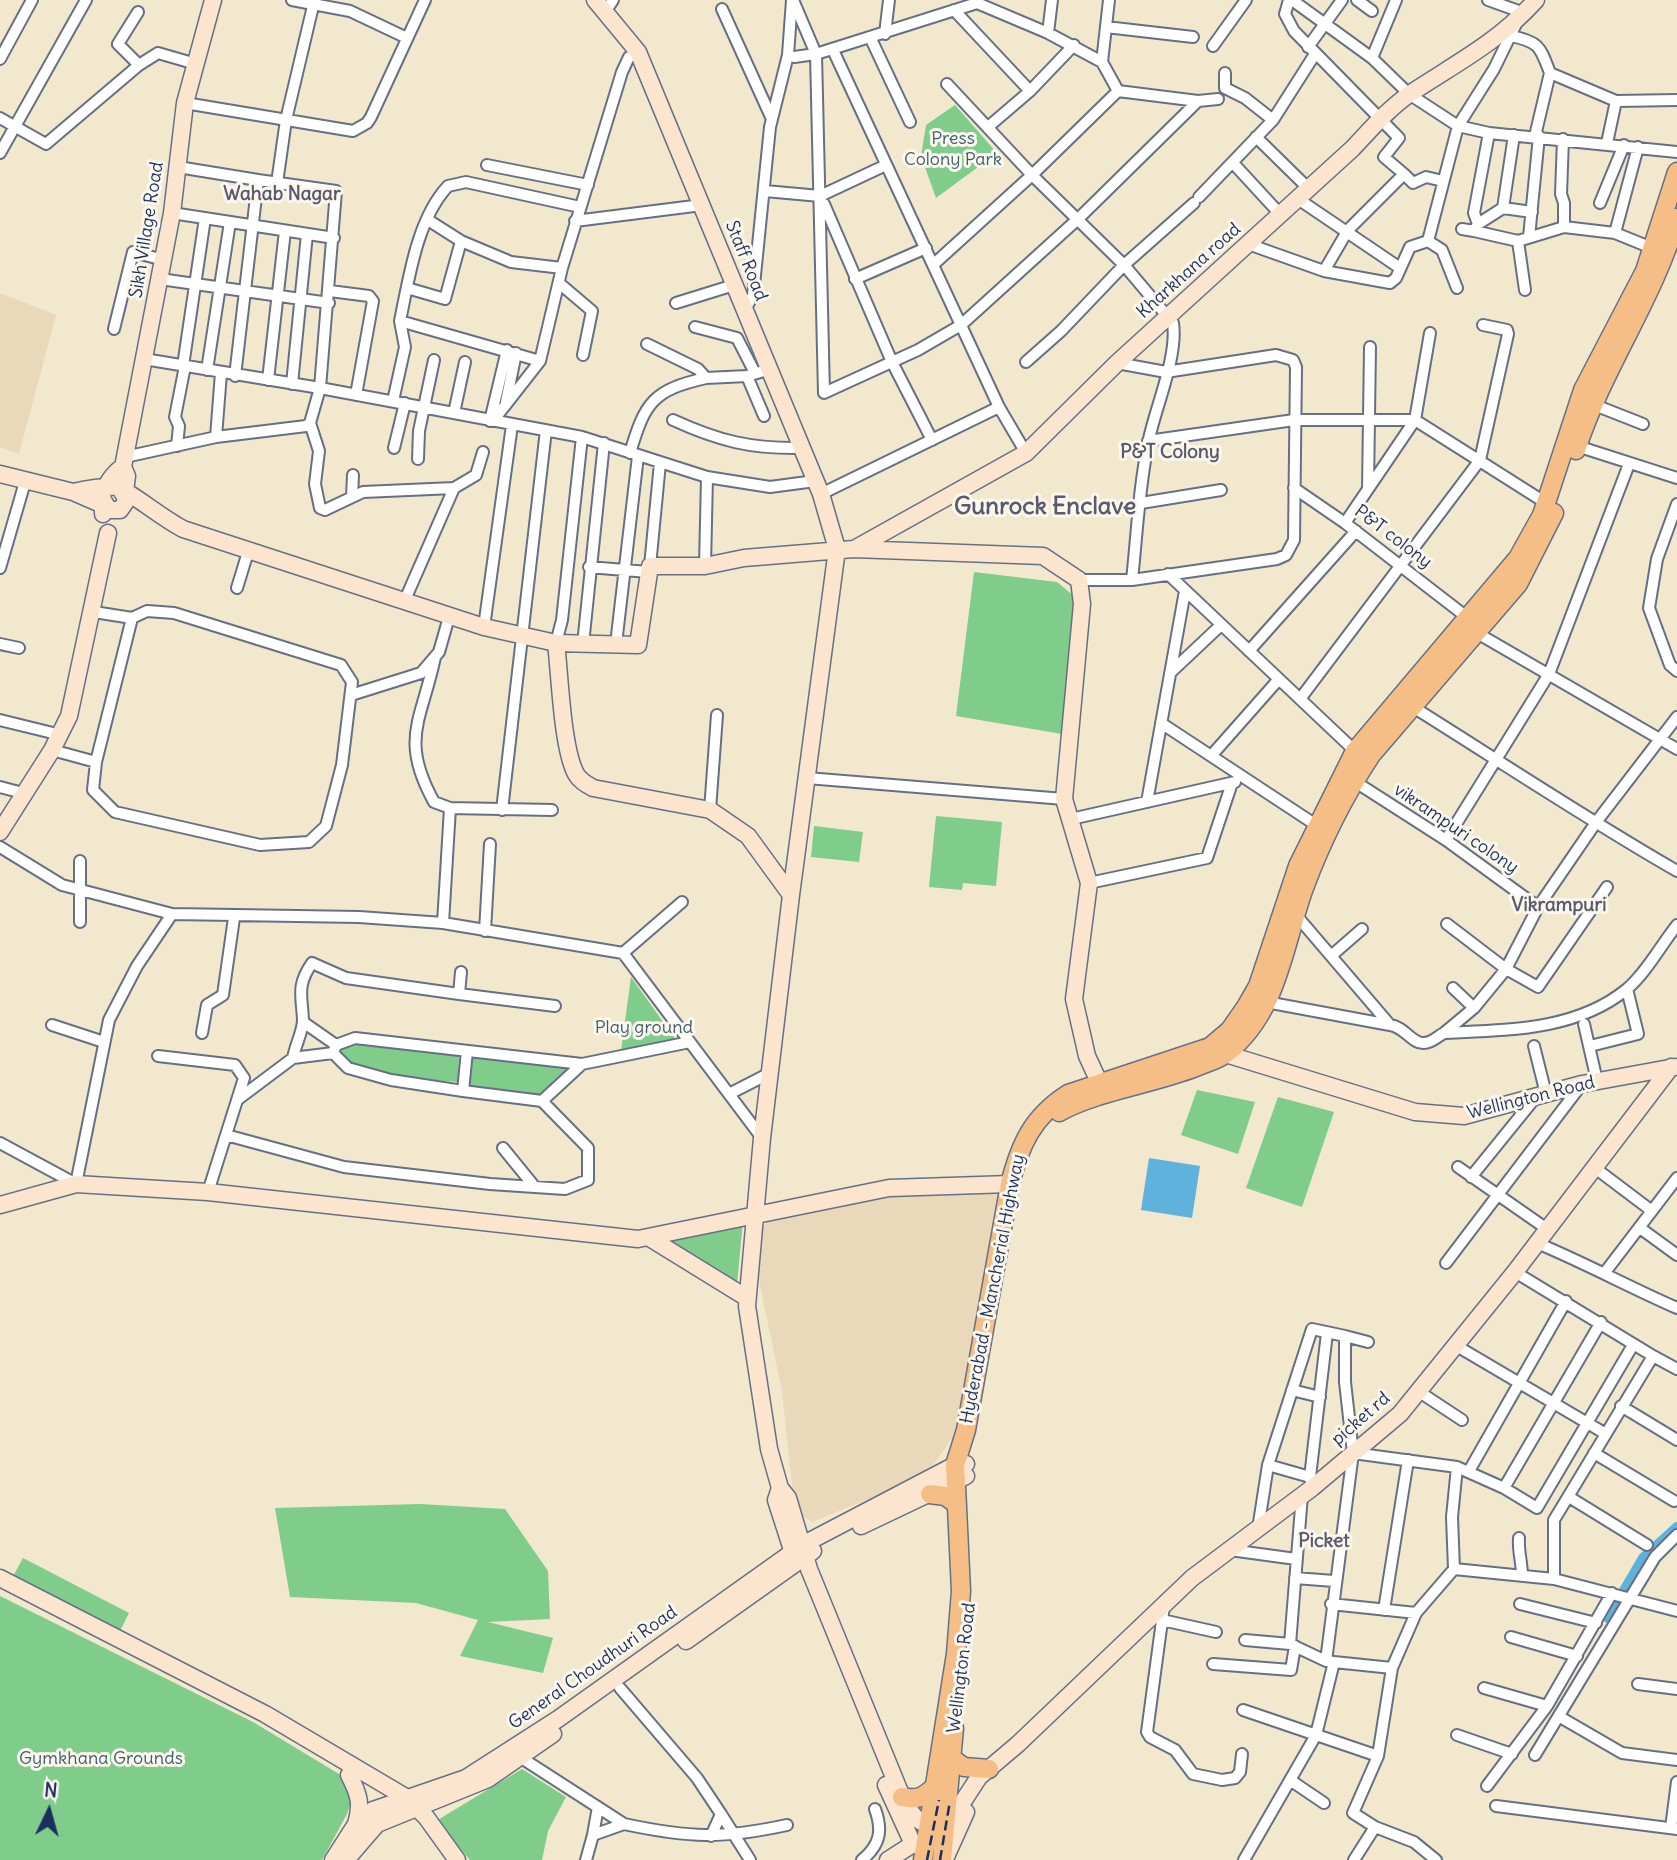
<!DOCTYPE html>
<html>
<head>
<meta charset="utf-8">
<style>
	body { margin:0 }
	#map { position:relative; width:1677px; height:1860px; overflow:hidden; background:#f1e8cd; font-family:Delius,sans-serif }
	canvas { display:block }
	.north { position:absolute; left:14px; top:1776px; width:70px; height:70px; -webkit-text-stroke:5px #fbf7ec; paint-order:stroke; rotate:5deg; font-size:19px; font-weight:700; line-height:28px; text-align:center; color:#1b2f5e }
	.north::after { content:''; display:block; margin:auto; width:24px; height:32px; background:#1b2f5e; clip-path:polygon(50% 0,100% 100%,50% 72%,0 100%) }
</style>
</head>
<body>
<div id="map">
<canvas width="1677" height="1860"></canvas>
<div class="north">N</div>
</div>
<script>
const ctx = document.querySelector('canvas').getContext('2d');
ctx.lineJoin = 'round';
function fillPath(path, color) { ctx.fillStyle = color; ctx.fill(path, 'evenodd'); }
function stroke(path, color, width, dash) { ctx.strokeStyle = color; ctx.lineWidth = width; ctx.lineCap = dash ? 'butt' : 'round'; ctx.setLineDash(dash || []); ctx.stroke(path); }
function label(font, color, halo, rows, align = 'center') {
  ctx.font = font + ' Delius,sans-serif'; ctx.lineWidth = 6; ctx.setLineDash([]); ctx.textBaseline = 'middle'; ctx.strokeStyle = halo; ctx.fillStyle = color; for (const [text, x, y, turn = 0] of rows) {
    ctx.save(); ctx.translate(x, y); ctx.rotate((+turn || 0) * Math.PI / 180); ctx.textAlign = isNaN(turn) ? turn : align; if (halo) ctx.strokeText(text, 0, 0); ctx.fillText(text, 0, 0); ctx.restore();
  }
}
fillPath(new Path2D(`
	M0 293 56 315 19 454 0 447Z
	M879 1192H997L959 1427 935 1463 908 1483 812 1522 800 1514 794 1503 782 1391 757 1271 763 1228 769 1218Z`), '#e9d9ba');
fillPath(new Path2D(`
	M955 105 997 153 936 198 921 156 926 125Z
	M974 572 1057 582 1075 597 1062 734 956 716Z
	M936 816 1002 822 996 886 963 883 962 890 929 887Z
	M814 826 863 832 859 862 811 857Z
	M631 977 676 1040 621 1051Z
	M355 1043 459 1055 458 1082 394 1077 347 1063 339 1051Z
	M472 1057 573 1067 540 1096 468 1086Z
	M1197 1090 1255 1102 1238 1154 1181 1135Z
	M1278 1097 1334 1112 1302 1207 1246 1188Z
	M743 1221 737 1284 666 1243Z
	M420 1504 505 1509 548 1571 550 1619 488 1622 553 1638 543 1673 460 1656 478 1620 416 1603 290 1597 275 1508Z
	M23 1558 129 1613 118 1635 11 1580Z
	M0 1596 253 1722 339 1774 353 1796 347 1814 322 1860H0Z
	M522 1769 566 1797 548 1831 542 1860H470L436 1821Z`), '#7fcc8b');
fillPath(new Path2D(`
	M1149 1158 1200 1166 1192 1218 1141 1210Z`), '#5fb2db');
stroke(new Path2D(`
	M1608 1618 1643 1558 1677 1527`), '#5fb2db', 10);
const street = new Path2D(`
	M292 0 350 11 407 38
	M793 0 816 54 794 57
	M1109 0 1102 62 1118 91 1198 101 1218 99
	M1289 0 1285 14 1294 31 1399 138 1384 157 1404 174
	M1292 0 1372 58
	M1357 0 1372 11
	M1396 0 1372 58 1409 94 1458 126 1489 133 1677 152
	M1488 0 1524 13
	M722 9 771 117
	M954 10 1030 91
	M138 12 118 44 139 65
	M605 12 613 0
	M1106 27 1193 37
	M1048 33 1052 0
	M885 34 889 0
	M1511 36C1540 42 1540 47 1550 73
	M871 39 910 122
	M1213 46 1246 0
	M1308 47 1342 0
	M833 50 999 407 1026 453
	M0 59 32 0
	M1102 62 1048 33 977 3 816 54 824 393 918 350 961 325 1079 218 1198 101
	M1225 73V88L1245 98 1273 120
	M947 84 1032 175 1124 265 1173 323C1178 356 1156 406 1149 439 1139 485 1137 534 1132 580H1079
	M185 103 353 131 367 123 371 117 425 0
	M0 118 46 144 139 65 158 53 196 64
	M988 127 1030 91 1074 45
	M1535 136 1550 73 1616 101 1677 100
	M1256 137 1309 189
	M1563 139 1561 194 1564 203V227
	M1607 143 1616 101
	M0 153 86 0
	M1233 163 1280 214
	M487 165 588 185
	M178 167 258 180 235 376
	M277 183 286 120 313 6
	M765 191 820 196 886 165
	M1199 197 1273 120 1315 54
	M1298 199 1400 268
	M1600 203 1624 145
	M824 204 892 362 932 440
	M1503 208 1532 212
	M172 213 334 238
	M428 220 461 241 511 262 562 268 540 361
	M575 221 702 205
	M1478 224 1503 208 1514 135
	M1462 229 1474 231 1478 224 1474 213 1489 133
	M1474 231 1518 241 1564 227 1615 233 1652 248
	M1615 233 1638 147
	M1529 237 1539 136
	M1428 241 1442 250 1457 288
	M1518 241 1525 290
	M1248 244 1324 271 1390 283 1396 278 1410 247 1428 241 1458 126 1494 69 1516 24
	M934 264 1032 175 1118 91
	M562 268 622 72 629 57 638 52
	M1324 271 1348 230 1404 174 1413 183 1426 177 1443 181
	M160 279 329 303
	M855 279 926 248
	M559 283 592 311 583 355
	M407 288 445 299 461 241
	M330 291 369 296 373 301 356 395
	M676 303 734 285
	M745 310 753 295 770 127 788 55 792 0
	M400 321C409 278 417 219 448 186L466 182 580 207
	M695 327 737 338 755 373
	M114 329 133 252 164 260
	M647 344 698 369 706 378 747 376 767 370
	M144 359 320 388 582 437 707 477 770 487 815 481
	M1026 362 1061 331 1124 265 1194 203
	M1117 363 1166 372 1276 355 1293 360 1296 367 1294 540 1286 555 1277 559 1132 580
	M183 366 205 218
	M207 370 230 222
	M747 376 764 416
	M268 380 285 231
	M292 384 307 234
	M393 401 405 347 400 321 540 361 493 421
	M506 402 516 353
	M1592 404 1643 424
	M454 413 465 362
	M673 420C719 441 751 449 802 448
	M490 421 507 350
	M310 423 319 451 315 484 320 508 325 510 363 492 454 488 476 475 483 452
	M216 437 221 373
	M1148 441 1294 420H1415L1546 503
	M177 446 179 426 175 417 185 366
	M1577 446 1677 478
	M394 448 405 403
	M630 453C645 402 653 390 706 378
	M125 457 216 437 306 426 310 423 320 388 336 191 258 180
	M418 459 419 431 434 360
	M1294 488 1345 523 1468 618
	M1368 489 1370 347
	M821 494 999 407
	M352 497 353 475
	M1141 503 1221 490
	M1677 504 1657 559 1649 608 1670 665 1677 671
	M1345 523 1415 420 1430 333
	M650 566 660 463
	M705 566 707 477
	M589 567 648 572
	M0 568 25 482
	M1168 574 1355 751
	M237 588 248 552
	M404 602 454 488
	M94 612 132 618 96 762 93 790 115 812 260 845 309 842 326 826 342 765 352 682 341 665 174 613 147 611 132 618
	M484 627 512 425
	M1477 633 1677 749
	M556 643 562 620 582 437
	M0 644 19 648
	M583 644 604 443
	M616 644 638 456
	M1249 651 1356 531
	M435 657C422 720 399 739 434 802L450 808
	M1170 673 1221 625
	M351 695 421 673 439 652 449 617
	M1300 699 1480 460 1508 334 1507 330 1483 325
	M1413 707C1501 762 1588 820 1677 871
	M1677 717 1597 821 1538 907 1506 969 1474 1008 1444 1033C1506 1030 1576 1031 1627 989 1646 973 1661 945 1677 925
	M0 720 61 735
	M1161 723 1316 825
	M52 750 96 762
	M1211 756 1279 679
	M807 778 1064 799
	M1354 781 1446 840 1538 907
	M0 787 23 793
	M1147 802 1185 591
	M502 810 546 430
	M710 810 717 715
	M1071 819 1235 782
	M1446 840 1549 674 1629 464
	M0 847 62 885 172 914 359 917 443 923 623 953 762 1138
	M1089 883 1207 858 1232 783
	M80 922V861
	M443 923 450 808 552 810
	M1447 924 1506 969 1538 987 1607 887
	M485 931 490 844
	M623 953 682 902
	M1331 956 1362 929
	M461 972 459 994 555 1006
	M1453 988 1474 1008
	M1266 1002 1390 1025 1296 915
	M1584 1024 1597 1081
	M52 1025 104 1042
	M1390 1025C1405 1027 1412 1044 1424 1043 1432 1043 1438 1036 1444 1033
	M202 1033 207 1005 223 995 234 918
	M336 1045 355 1038 582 1064 690 1042
	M1534 1046 1546 1094
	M1590 1046 1638 1034 1627 989
	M467 1051 463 1091 542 1101 582 1064
	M333 1053 348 1068 391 1080 463 1091
	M158 1056 235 1065 244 1078 208 1192
	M293 1058C295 1046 303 1031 303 1020 302 996 296 986 312 963L346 978 459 994
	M729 1094 770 1073
	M237 1100 293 1058 333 1053 336 1045 303 1022
	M226 1135 344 1167 490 1184 565 1189 588 1180V1148L542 1101
	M0 1143 76 1184 109 1020 137 966 172 914
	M503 1148 534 1186
	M1458 1167 1547 1229
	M1595 1168 1652 1211
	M1471 1177 1535 1098
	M1640 1228 1677 1255
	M1537 1243C1585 1263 1629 1287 1677 1308
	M1446 1263 1582 1084
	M1606 1271 1677 1178
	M1515 1272 1653 1356
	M1601 1322 1504 1488 1457 1467 1452 1517 1454 1569 1554 1579 1677 1611
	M1345 1336 1368 1342
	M1455 1345 1606 1434
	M1292 1390 1320 1397
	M1418 1391 1462 1420
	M1621 1406 1677 1440
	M1353 1453 1457 1467
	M1594 1453 1674 1501
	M1268 1465 1310 1477
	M1469 1471 1566 1301
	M1312 1488 1310 1477 1327 1333
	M1504 1488 1537 1508 1633 1345
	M1302 1495 1290 1644 1326 1661
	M1569 1497 1647 1545
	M1519 1538C1518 1552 1522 1562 1522 1576
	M1230 1550 1296 1559
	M1295 1578 1334 1581
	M1554 1579V1520L1653 1356 1677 1369
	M1331 1604 1416 1613
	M1520 1604 1596 1623
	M1164 1606 1147 1732 1150 1737 1175 1750 1193 1774 1222 1780 1235 1778 1240 1772 1242 1754
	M1384 1610 1408 1460
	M1162 1620 1216 1632
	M1511 1637 1577 1656
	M1245 1640 1290 1644
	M1334 1662 1392 1668
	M1213 1664 1291 1670 1295 1646
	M1638 1684 1677 1689
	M620 1688 697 1778 721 1814
	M1484 1688 1547 1706
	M1243 1710 1378 1756
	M1560 1717 1622 1753 1677 1760
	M1457 1735 1512 1754
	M1535 1755 1655 1557 1677 1535
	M520 1757 624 1824 593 1835 586 1860
	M1290 1780 1324 1803
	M1487 1786 1547 1706 1612 1593
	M1496 1806 1677 1829
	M624 1824C690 1838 722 1839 787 1825
	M1375 1827 1414 1842 1436 1860
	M1671 1828 1677 1782
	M593 1835 598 1807
	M711 1836 721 1814 750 1860
	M862 1860C880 1845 883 1831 875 1809
	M1244 1860 1316 1735 1334 1662 1326 1661 1353 1453 1345 1382V1336L1312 1329 1268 1465 1258 1529
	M1354 1860 1375 1827 1353 1813 1378 1756 1392 1668 1416 1613 1454 1569`);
const secondary = new Path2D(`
	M595 0 638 52 821 494 837 549 791 895 762 1138 747 1306 769 1449 780 1488 788 1498 809 1569 902 1797C913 1819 921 1826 945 1829L979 1777 1018 1744 1192 1578 1312 1488 1400 1414 1515 1272 1671 1067
	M123 467 127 476 125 491C145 503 161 517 183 529L484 627 556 643 638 645 650 566H705L744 558 854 549 1043 556 1079 580 1082 604 1064 799 1089 883 1074 999 1087 1056 1099 1082
	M123 467 172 213 185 103 213 0
	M0 474 73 492 103 505V514
	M73 492C87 489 105 486 119 487L127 500 120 510H109L101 497C106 486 112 473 123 467
	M856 548 1026 453 1117 363 1352 149C1371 129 1389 108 1411 93 1458 62 1497 43 1536 0
	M556 643C560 676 562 748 576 774 580 781 586 784 593 788L710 810 748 836 791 895
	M0 832 52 750 69 716 108 533
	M1216 1051 1415 1112 1464 1116 1582 1084 1675 1067
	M0 1205 76 1184 208 1192 638 1239 889 1188 1010 1184
	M648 1237 747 1298
	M780 1488 776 1500 795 1559
	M861 1526 966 1476
	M0 1578 265 1714 407 1798 426 1817 457 1860
	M686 1641 813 1551
	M349 1775C359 1794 362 1804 356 1824
	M886 1785 913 1844
	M945 1859 966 1812
	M333 1860 356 1824 373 1810 466 1778 558 1719 804 1544 955 1465 966 1464
	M346 1860 377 1824 488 1779 553 1734
	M888 1860 913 1844 924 1847`);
const primary = new Path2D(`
	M1576 450C1602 369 1653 300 1677 218
	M1059 1112C1097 1091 1153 1084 1196 1067 1205 1063 1217 1060 1225 1054 1278 1014 1283 946 1304 888 1321 842 1344 796 1371 755L1518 584 1554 513
	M930 1494 945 1496 955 1503
	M950 1757 964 1767 989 1769
	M902 1797C916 1800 922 1798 932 1789
	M923 1860 956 1654 961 1591 955 1465 966 1430 1010 1184C1020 1145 1032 1117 1068 1094L1210 1047 1230 1030 1246 1007 1258 986 1298 866 1355 751 1518 558 1542 515 1583 390 1645 271 1677 172
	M942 1860 954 1728`);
stroke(street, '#667085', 14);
stroke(secondary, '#667085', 19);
stroke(primary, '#667085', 21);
stroke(street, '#fff', 10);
stroke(secondary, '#fbe5cf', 16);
stroke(primary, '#f6be87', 18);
stroke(new Path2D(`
	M927 1860 939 1800
	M940 1860 950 1801`), '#1b2f5e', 2.5, [10, 5]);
label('18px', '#395e6c', '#fbf7ec', [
	["Press",953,139],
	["Colony Park",953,160],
	["Play ground",644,1028],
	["Gymkhana Grounds",101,1759]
]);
label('18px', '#1b2f5e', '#fbf7ec', [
	["Sikh Village Road",147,230,-81],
	["Staff Road",746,261,68],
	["Kharkhana road",1189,271,-42],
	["P&T colony",1393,537,37],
	["vikrampuri colony",1456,829,34],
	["Wellington Road",1531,1098,-14],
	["Hyderabad - Mancherial Highway",993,1289,-79],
	["picket rd",1361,1419,-41],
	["General Choudhuri Road",593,1668,-35],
	["Wellington Road",962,1668,-83]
]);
label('bold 19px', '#595b6d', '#fbf7ec', [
	["Wahab Nagar",282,195],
	["P&T Colony",1170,453],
	["Vikrampuri",1559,906],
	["Picket",1324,1542]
]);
label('bold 24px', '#595b6d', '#fbf7ec', [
	["Gunrock Enclave",1045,507]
]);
</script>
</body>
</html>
